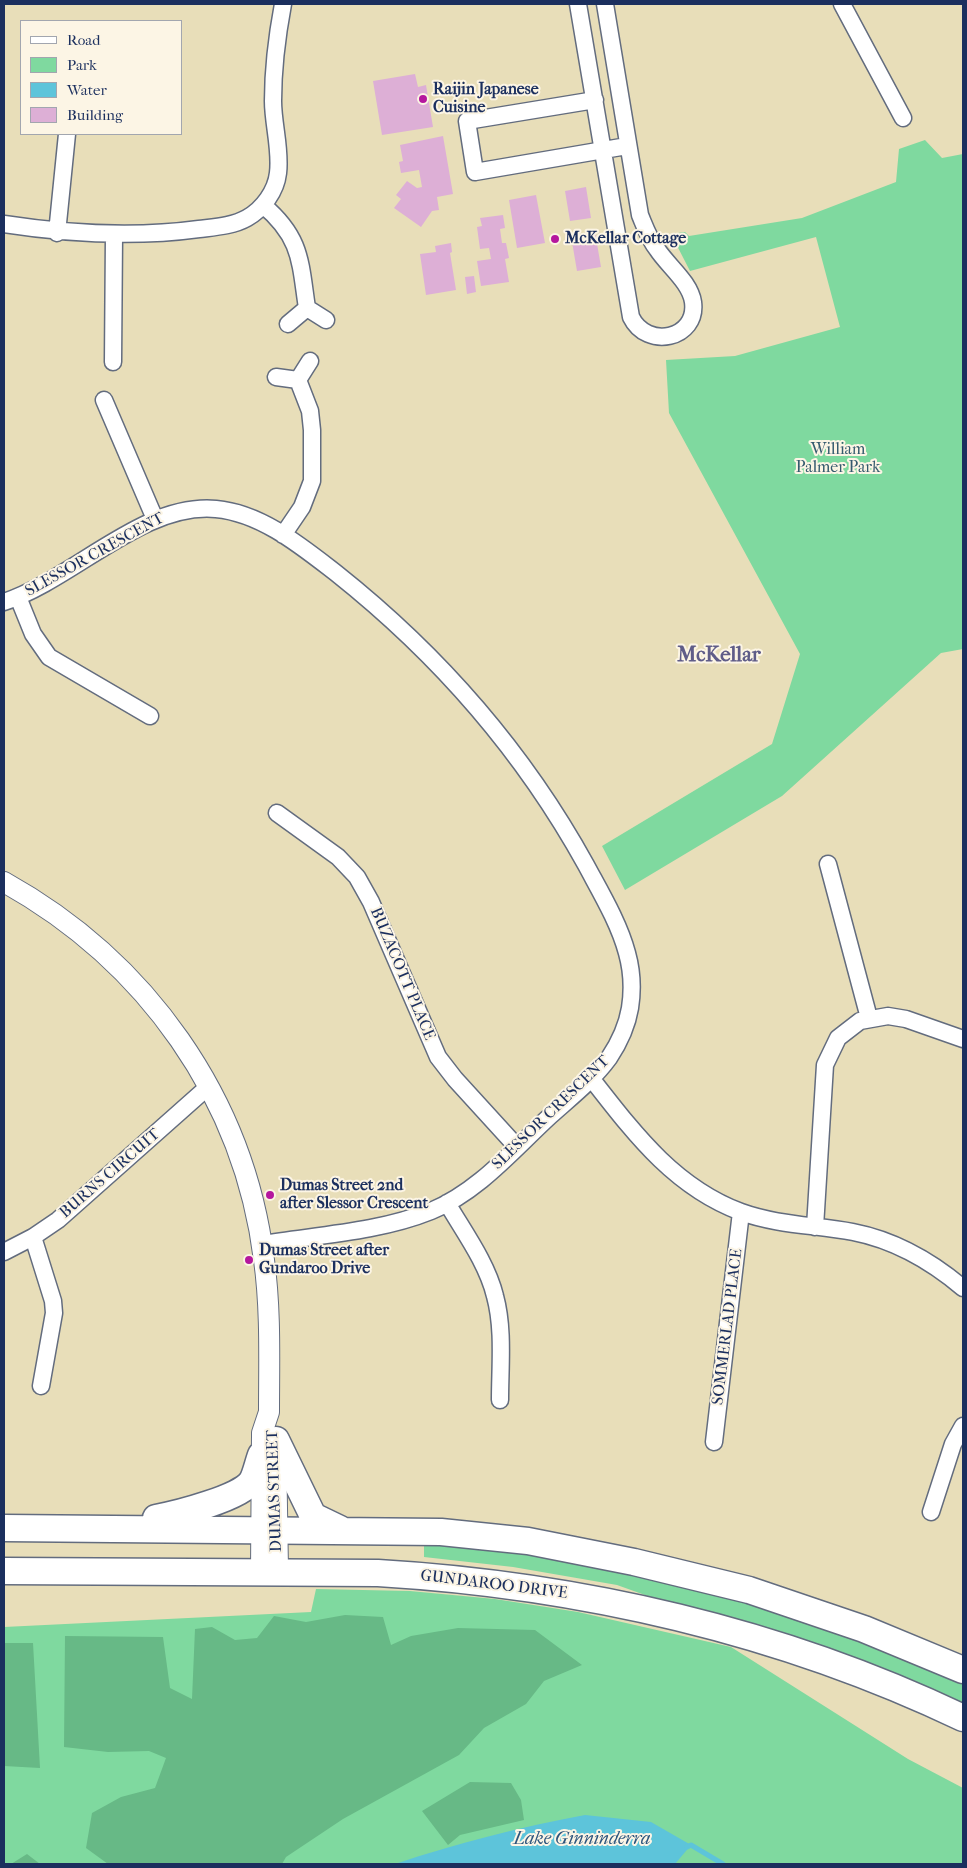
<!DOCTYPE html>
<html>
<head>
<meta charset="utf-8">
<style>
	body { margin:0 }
	#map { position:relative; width:967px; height:1868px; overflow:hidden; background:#e8deb9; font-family:"IM FELL French Canon",serif }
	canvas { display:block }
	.frame { position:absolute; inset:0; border:5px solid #1b2f5e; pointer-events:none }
	.legend { position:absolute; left:20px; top:20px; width:162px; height:115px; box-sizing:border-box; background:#fcf5e5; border:1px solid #a2a6af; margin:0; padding:6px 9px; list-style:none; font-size:15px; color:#1b2f5e }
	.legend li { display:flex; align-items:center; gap:10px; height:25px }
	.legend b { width:25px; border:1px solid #a2a6af }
</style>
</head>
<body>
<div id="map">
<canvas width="967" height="1868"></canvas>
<div class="frame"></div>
<ul class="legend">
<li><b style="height:6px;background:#fff"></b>Road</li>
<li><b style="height:14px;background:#7fd99f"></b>Park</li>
<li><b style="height:14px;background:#5dc4da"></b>Water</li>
<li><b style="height:14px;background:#ddafd6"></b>Building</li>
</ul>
</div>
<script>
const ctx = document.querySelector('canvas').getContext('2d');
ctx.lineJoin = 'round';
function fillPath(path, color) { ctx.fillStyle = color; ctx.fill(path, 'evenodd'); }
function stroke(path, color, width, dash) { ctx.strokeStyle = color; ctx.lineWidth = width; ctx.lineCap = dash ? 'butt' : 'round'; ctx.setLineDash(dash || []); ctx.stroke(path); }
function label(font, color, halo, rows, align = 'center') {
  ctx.font = font + ' "IM FELL French Canon",serif'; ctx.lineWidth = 4; ctx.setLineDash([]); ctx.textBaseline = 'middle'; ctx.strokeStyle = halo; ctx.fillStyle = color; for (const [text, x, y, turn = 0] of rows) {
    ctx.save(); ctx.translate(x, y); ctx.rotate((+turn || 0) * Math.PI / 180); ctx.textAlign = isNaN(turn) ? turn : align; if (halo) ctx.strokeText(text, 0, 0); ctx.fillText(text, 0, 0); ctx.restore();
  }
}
fillPath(new Path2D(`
	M925 140 942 158 963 154V649L941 653 782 796 625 890 602 846 772 744 800 654 669 413 666 360 735 356 840 327 816 237 690 271 671 234 685 232 689 236 802 218 896 182 899 149Z
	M424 1543C479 1549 534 1553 589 1563 680 1581 772 1605 859 1638 894 1651 929 1667 963 1682V1709L617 1585 513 1567 424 1557Z
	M316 1589 410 1591 495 1599 578 1612 731 1647 908 1759 963 1788V1864H4V1627L311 1612Z`), '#7fd99f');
fillPath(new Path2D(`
	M345 1615 383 1617 391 1645 411 1636 458 1628 535 1630 582 1665 544 1681 526 1704 484 1728 459 1755 343 1819 286 1857 282 1864H108L86 1848 92 1813 121 1797 155 1788 166 1758 149 1751 108 1752 64 1747 65 1636 163 1637 170 1688 192 1699 195 1629 212 1627 235 1640 257 1638 274 1616 306 1622Z
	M4 1643H33L40 1768 4 1766Z
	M470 1782 511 1783 521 1800 524 1820 460 1835 448 1845 422 1811Z
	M27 1854 40 1864H11Z`), '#67b986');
fillPath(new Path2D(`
	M585 1815 651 1822 691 1845 675 1864H395C458 1843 520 1827 585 1815Z`), '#5dc4da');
stroke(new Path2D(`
	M687 1847 691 1845 723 1864`), '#5dc4da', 5);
fillPath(new Path2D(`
	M415 74 418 87 426 85 433 127 382 135 373 81Z
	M443 136 453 194 437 197 439 210 432 211 421 227 394 208 401 199 396 195 407 181 417 188 422 187 419 170 401 173 399 162 403 161 400 145Z
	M586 187 591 218 570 221 565 191Z
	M536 195 545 243 517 248 509 200Z
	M503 215 505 228 500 229 502 243H506L509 258 505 259 509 282 481 286 477 261 491 259 489 248 480 249 477 227 482 226 480 218Z
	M595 232 601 267 577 271 571 236Z
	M451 243 452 252 450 253 456 290 426 295 420 254 436 252 435 246Z
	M474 276 476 292 467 294 465 277Z`), '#ddafd6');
const minor = new Path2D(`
	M578 4 631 317C647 350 698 339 693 302 690 282 668 266 657 249 649 239 645 227 640 215L605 4
	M842 4 903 118
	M595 100 467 121 475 172 627 146
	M263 205C302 238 300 262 307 308L288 324
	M4 224C69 234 133 238 199 229 215 227 233 226 247 218 263 209 276 191 278 173 281 150 273 124 273 101 273 68 277 36 283 4
	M57 233 67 134
	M307 308 326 320
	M113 362 114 235
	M276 377 298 380
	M104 400 155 519
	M283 535 302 507 312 481V430L310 411 298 380 310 361
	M18 597 33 634 49 657 150 716
	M4 602C74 579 143 502 216 509 261 513 301 546 336 573 438 654 523 751 586 865 601 893 619 923 627 953 632 971 633 989 630 1008 627 1026 619 1043 609 1058 593 1080 570 1098 550 1116 514 1149 478 1192 431 1211 379 1232 318 1235 262 1244
	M277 813 338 857 357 877 371 902 438 1057 455 1079 517 1147
	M828 864 869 1018
	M591 1078C634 1133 674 1187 741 1212 777 1225 815 1225 853 1232 894 1240 931 1261 963 1288
	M447 1203C464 1232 487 1263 495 1296 504 1329 500 1366 500 1400
	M815 1227 825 1065 838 1038 860 1021 888 1016 906 1019 963 1039
	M33 1237 53 1301 54 1313 41 1386
	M4 1252 33 1237 58 1220 209 1086
	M714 1442 741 1212
	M931 1512 953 1444 963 1426`);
const tertiary = new Path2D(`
	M4 882C146 961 244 1098 264 1260 271 1310 269 1362 269 1412L262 1433 261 1571
	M276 1445 278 1571`);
const primary = new Path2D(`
	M276 1440 313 1516 340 1529
	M156 1518C177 1514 241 1498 252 1481 256 1474 258 1463 261 1455
	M4 1528 441 1532 528 1541 634 1562 749 1590 864 1629 963 1670
	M4 1571 378 1573C580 1585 781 1631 963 1718`);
stroke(minor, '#636c7e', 19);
stroke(tertiary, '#636c7e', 22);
stroke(primary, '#636c7e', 29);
stroke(minor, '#fff', 16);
stroke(tertiary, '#fff', 20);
stroke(primary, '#fff', 26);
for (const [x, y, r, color] of [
	[423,99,5,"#b5179e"],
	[555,239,5,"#b5179e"],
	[270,1195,5,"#b5179e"],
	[249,1260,5,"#b5179e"]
]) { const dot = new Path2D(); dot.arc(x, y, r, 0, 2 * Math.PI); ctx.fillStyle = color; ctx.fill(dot); stroke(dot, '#fcf5e5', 2); }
label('bold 16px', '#1b2f5e', '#fcf5e5', [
	["Raijin Japanese",433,90],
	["Cuisine",433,108],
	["McKellar Cottage",565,239],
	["Dumas Street 2nd",280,1186],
	["after Slessor Crescent",280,1204],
	["Dumas Street after",259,1251],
	["Gundaroo Drive",259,1269]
], 'left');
label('16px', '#345a6e', '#fcf5e5', [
	["William",838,450],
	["Palmer Park",838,468]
]);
label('16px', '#1b2f5e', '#fcf5e5', [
	["SLESSOR CRESCENT",95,555,-29],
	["BUZACOTT PLACE",402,974,67],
	["SLESSOR CRESCENT",551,1113,-44],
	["BURNS CIRCUIT",110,1174,-41],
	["SOMMERLAD PLACE",728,1327,-83],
	["DUMAS STREET",275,1491,-92],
	["GUNDAROO DRIVE",494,1585,7]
]);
label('italic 18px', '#2c547d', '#fcf5e5', [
	["Lake Ginninderra",582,1840]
]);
label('bold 21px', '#5f5c88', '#fcf5e5', [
	["McKellar",719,656]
]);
</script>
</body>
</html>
